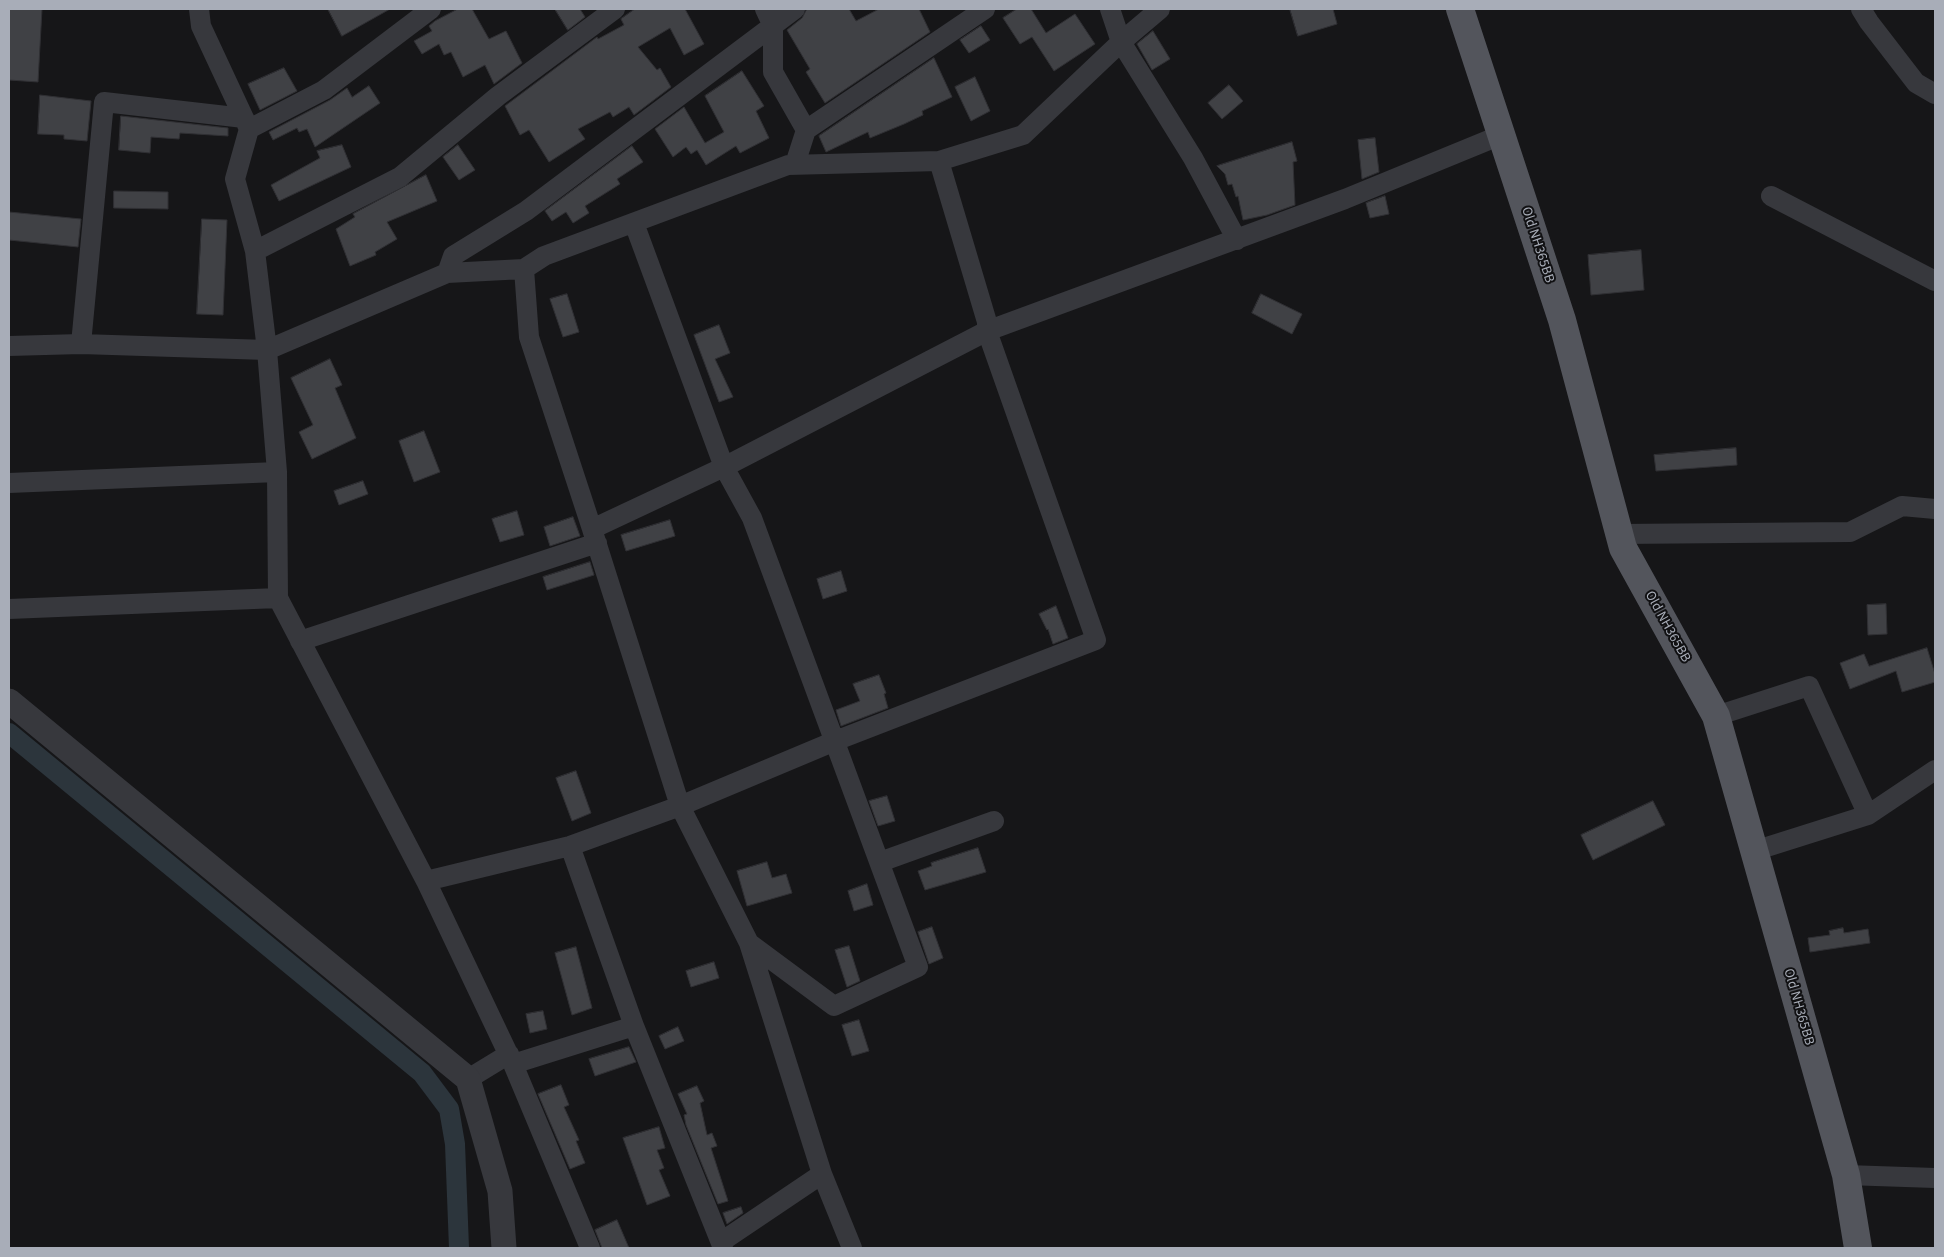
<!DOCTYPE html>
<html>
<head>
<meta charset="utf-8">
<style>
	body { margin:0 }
	#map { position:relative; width:1944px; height:1257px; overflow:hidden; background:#161618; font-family:"Source Sans 3",sans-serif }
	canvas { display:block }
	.frame { position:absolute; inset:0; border:10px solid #a8adb8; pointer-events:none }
</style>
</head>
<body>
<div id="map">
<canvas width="1944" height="1257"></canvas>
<div class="frame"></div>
</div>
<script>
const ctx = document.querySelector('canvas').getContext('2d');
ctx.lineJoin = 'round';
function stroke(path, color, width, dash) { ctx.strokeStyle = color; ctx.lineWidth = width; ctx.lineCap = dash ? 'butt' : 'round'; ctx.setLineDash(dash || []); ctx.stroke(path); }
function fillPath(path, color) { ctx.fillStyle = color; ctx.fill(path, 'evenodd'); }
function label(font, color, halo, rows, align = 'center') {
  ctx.font = font + ' "Source Sans 3",sans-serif'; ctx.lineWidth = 4; ctx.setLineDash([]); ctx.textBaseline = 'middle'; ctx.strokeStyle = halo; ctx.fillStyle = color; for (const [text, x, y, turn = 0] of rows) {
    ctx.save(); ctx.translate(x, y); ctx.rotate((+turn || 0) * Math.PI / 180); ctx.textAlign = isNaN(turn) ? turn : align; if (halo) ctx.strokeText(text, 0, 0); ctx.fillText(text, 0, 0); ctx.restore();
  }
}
stroke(new Path2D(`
	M9 733 422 1073 449 1109 455 1144 459 1248`), '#2c353c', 20);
const building = new Path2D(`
	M9 9H42L38 82 9 80Z
	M328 9H390L342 36Z
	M458 9H472L489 39 506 31 522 63 494 84 485 65 463 77 451 52 444 55 439 44 422 54 414 41 432 31 429 26 435 21Z
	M555 9H580L585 17 568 30Z
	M635 9H685L704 44 684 55 670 28 638 47 657 70 660 68 671 87 634 115 629 107 613 117 610 112 578 129 585 139 549 162 529 130 520 135 505 106 597 37 598 39 624 25 621 19Z
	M807 9H849L856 21 879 9H919L930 32 825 103 806 72 810 69 787 30 802 18Z
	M1017 9H1031L1046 33 1075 14 1095 44 1054 71 1032 37 1020 44 1003 18Z
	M1290 9H1333L1337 24 1298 36Z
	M981 26 990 40 969 53 960 40Z
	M1153 31 1170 59 1152 70 1137 44Z
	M934 58 952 97 922 111 923 115 904 124 870 138 868 132 826 152 819 136Z
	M284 68 297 91 260 110 248 84Z
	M742 71 764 106 756 111 769 138 740 153 736 146 706 165 697 150 691 154 686 147 673 157 655 129 684 107 705 143 724 132 705 96Z
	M975 77 990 111 971 121 955 87Z
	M1229 85 1243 101 1222 119 1208 103Z
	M369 86 380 103 315 147 307 129 299 132 297 128 273 140 269 132 330 100 347 88 352 97Z
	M40 95 91 101 87 141 64 139V135L38 134Z
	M121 116 228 128V136L180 133 179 139 151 137 150 153 119 150Z
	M1375 138 1379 172 1362 179 1358 140Z
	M1292 142 1297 161 1293 162 1295 205 1267 215 1243 220 1238 196 1236 197 1232 184 1228 185 1225 174 1217 166Z
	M342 145 351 167 279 201 271 185 320 158 317 151Z
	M458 145 475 170 459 180 443 157Z
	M632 146 643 162 617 179 620 184 585 206 589 213 573 223 566 212 552 221 545 211Z
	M426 175 437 201 387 222 397 239 375 252 376 255 350 266 336 229 355 217 353 214Z
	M114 191 168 192V209L114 208Z
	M1385 196 1389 214 1370 218 1366 203Z
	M9 212 81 219 78 247 9 240Z
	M202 219 227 220 223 315 197 314Z
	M1641 250 1644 290 1591 295 1588 255Z
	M567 294 579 332 563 337 550 299Z
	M1261 294 1302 314 1292 334 1252 313Z
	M719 325 730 353 715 359 733 397 719 402 694 335Z
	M330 359 342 385 335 388 356 438 312 459 299 432 313 425 291 378Z
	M424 431 440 472 414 482 399 441Z
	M1736 448 1737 465 1656 471 1654 455Z
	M363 481 368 494 339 505 334 491Z
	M517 511 524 535 500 542 492 519Z
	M573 517 580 536 550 546 544 527Z
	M670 520 675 536 626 551 621 535Z
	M590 562 594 575 547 590 543 577Z
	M841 571 847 591 823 599 817 579Z
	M1886 604 1887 634 1868 635 1867 605Z
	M1056 606 1068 638 1053 644 1048 629 1047 630 1039 614Z
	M1927 648 1935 674V682L1902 692 1896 671 1850 689 1840 663 1864 654 1869 666Z
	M879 675 886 693 884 694 888 708 841 726 836 710 860 701 853 684Z
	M576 771 591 813 572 821 556 778Z
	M887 796 895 821 878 826 869 801Z
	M1653 801 1665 825 1593 860 1581 835Z
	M978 848 986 872 925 890 918 871 932 866 931 863Z
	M767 862 772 878 786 874 792 893 747 906 737 871Z
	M867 884 873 905 854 911 848 891Z
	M932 927 943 958 929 964 918 932Z
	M1843 928 1844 933 1868 929 1870 943 1810 952 1808 938 1830 935 1829 931Z
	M849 946 860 981 847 987 835 950Z
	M576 947 592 1008 572 1015 555 953Z
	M714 962 719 978 691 987 686 971Z
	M543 1011 547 1029 530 1033 526 1014Z
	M859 1020 869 1051 852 1056 842 1025Z
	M678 1027 684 1041 665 1049 659 1036Z
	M629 1047 636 1062 595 1076 589 1059Z
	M561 1085 569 1105 564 1107 579 1140 576 1141 585 1163 570 1169 538 1094Z
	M697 1086 704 1101 700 1103 707 1135 712 1133 717 1146 711 1148 728 1201 718 1204 686 1125 684 1115 687 1114 678 1094Z
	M659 1127 665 1148 657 1150 664 1168 659 1170 670 1196 647 1205 623 1138Z
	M741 1207 743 1213 727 1224 723 1213Z
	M617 1220 629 1248H602L595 1230Z`);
fillPath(building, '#404145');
stroke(building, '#303034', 1);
stroke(new Path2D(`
	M765 9 773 26V72L806 130 795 164
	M1110 9 1121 42 1193 158 1237 240
	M1861 9 1869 22 1916 83 1935 94
	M249 129 324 90 431 9
	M806 130 985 9
	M939 161 987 322V331L1345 199 1501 135
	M1771 196 1935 281
	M255 251 400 177 498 96 615 9
	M447 273 453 256 526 211 795 9
	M81 344 104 102 244 118
	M9 346 81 344 267 350 255 251 235 179 249 129 201 26 199 9
	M9 483 277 472
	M592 529 680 806 749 943 834 1006 918 967 752 518 724 467 634 223
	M1619 534 1850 532 1902 506 1935 509
	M9 609 278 598
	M300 641 597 543
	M1716 716 1809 686 1868 815
	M1754 851 1868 815 1935 770
	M880 862 994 821
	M426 881 570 846 680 806 835 741 1096 640 987 331 724 467 592 529 529 337 524 269
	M749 943 822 1174 852 1248
	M634 1026 723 1248
	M513 1064 634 1026 570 846
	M468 1079 509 1054
	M1846 1175 1935 1178
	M721 1242 822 1174
	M590 1248 513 1064 426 881 278 598 277 472 267 350 447 273 524 269 544 256 788 165 939 161 1023 135 1121 42 1160 9`), '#37383d', 20);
stroke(new Path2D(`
	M9 701 468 1079 500 1191 504 1248`), '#37383d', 25);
stroke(new Path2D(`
	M1460 9 1562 320 1623 548 1716 716 1846 1175 1858 1248`), '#53555c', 28);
label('14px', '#a8adb8', '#111113', [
	["Old NH365BB",1537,245,72],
	["Old NH365BB",1667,627,61],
	["Old NH365BB",1798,1007,74]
]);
</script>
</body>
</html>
